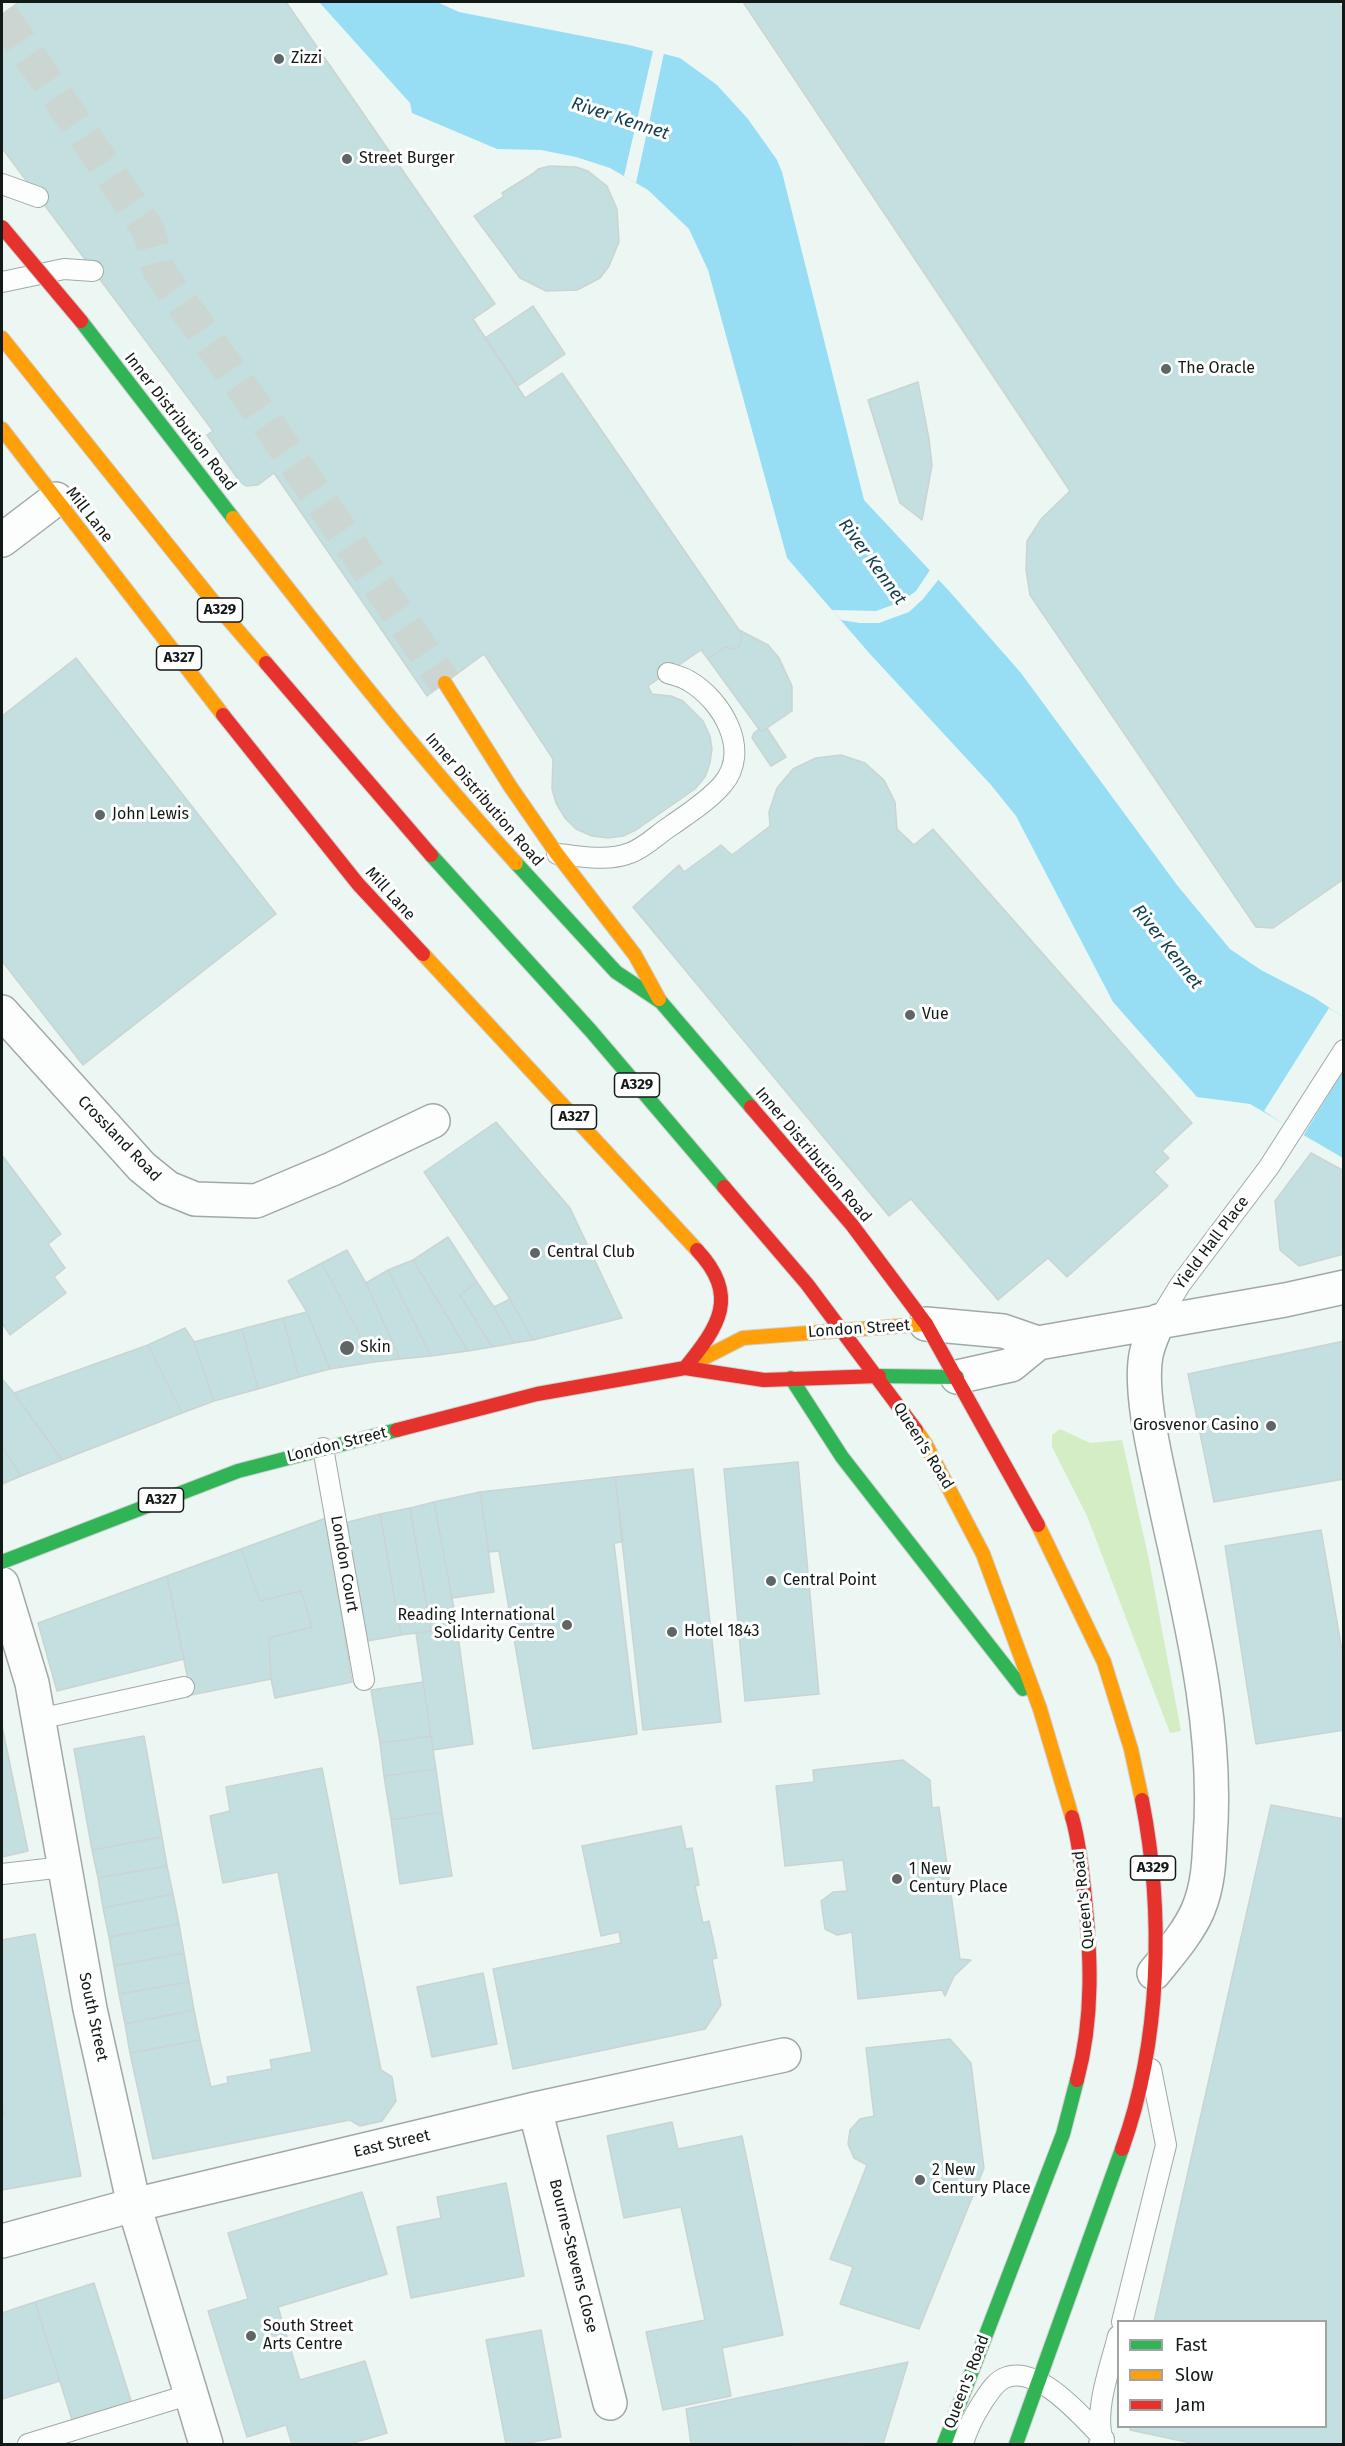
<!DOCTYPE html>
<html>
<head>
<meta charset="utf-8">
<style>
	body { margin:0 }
	#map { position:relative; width:1345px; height:2446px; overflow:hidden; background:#ecf7f4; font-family:"Fira Sans",sans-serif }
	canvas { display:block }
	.frame { position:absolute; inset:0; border:3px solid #121a18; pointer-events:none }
	.legend { position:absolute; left:1117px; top:2320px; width:210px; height:108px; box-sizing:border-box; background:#fff; border:2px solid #a0a3a3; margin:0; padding:8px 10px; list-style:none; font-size:18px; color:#121a18 }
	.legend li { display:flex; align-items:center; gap:12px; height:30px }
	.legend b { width:30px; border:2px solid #a0a3a3 }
</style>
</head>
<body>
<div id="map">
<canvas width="1345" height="2446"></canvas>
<div class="frame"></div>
<ul class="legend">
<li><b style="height:8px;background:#30b455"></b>Fast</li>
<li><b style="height:8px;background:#ff9f0a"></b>Slow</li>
<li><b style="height:8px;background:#e5322d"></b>Jam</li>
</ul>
</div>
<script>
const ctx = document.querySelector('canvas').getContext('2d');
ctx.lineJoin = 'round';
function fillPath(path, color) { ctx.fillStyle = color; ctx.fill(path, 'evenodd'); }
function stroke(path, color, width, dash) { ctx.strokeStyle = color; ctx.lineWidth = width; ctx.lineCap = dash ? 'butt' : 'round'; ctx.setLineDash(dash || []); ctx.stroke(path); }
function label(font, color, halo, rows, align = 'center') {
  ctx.font = font + ' "Fira Sans",sans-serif'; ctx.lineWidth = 6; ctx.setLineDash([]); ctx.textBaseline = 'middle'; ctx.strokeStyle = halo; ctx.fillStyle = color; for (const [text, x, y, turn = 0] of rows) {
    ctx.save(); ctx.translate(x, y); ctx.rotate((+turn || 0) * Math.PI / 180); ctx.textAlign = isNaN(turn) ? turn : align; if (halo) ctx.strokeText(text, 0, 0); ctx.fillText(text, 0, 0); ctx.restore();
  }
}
fillPath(new Path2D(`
	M1060 1429 1090 1443 1122 1440 1148 1555 1181 1731 1170 1733 1087 1516 1052 1447V1435Z`), '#d5edc5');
fillPath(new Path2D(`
	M319 2H437L459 12 629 45 680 58 717 85 748 119 777 160 782 172 864 500 950 592 1021 673 1177 885 1230 949 1261 970 1315 998 1343 1017V1158L1250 1104 1197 1097 1113 1002 1016 816 991 785 870 654 787 558 708 270 689 229 648 190 610 168 576 157 541 150 497 149 412 113 410 103Z`), '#97def5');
fillPath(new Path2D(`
	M653 51 664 53 636 183 624 176Z
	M930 570 939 579 923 599 909 612 879 623H860L841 620 832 610 876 611 901 602 916 591Z
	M1329 1008 1343 1017V1071L1303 1136 1264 1111Z`), '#ecf7f4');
const building = new Path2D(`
	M19 2H286L495 304 473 319 525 398 562 373 739 630 742 636 739 647 734 649 725 647 708 659 701 650 648 686 652 694 671 696 683 701 703 721 710 736 712 749 710 763 705 777 695 789 636 830 623 836 608 838 592 836 576 829 565 818 556 803 552 789 553 759 484 654 427 696 274 473 258 485 246 486 240 482 207 435 213 431 2 148V14Z
	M743 2H1338L1344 10V879L1273 928 1256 927 1030 595 1026 570 1027 541 1042 518 1070 491Z
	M550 166 576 167 588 171 607 186 617 209 619 242 609 266 600 278 577 290 546 291 520 278 474 216 504 196 502 193 534 173 538 169Z
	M533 306 565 354 518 386 485 338Z
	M918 382 929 439 932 465 922 520 900 503 868 400Z
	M739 630 768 645 779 658 792 686V711L761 732 708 659 725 647 734 649 739 647 742 636Z
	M76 658 276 914 83 1065 2 961V716Z
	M767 728 786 757 771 766 752 738 754 733 759 729 761 732Z
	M841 755 865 763 884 780 895 802 897 829 914 845 933 829 1192 1123 1162 1151 1169 1158 1154 1172 1168 1186 1067 1277 1048 1258 998 1300 911 1199 889 1216 633 907 679 865 684 872 721 845 732 855 770 826 769 812 777 788 793 769 816 758Z
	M496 1122 570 1208 622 1318 533 1340 510 1299 424 1172Z
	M1311 1153 1344 1171V1254L1299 1266 1280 1250 1275 1201Z
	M2 1155 61 1234 48 1244 65 1268 54 1277 66 1293 10 1335 2 1323Z
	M448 1237 477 1282 460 1295 492 1347 468 1351 413 1260Z
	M347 1250 366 1283 400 1359 374 1362 322 1263Z
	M413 1260 468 1351 431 1356 388 1270Z
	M322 1263 374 1362 330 1369 307 1312 288 1281Z
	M388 1270 431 1356 400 1359 366 1283Z
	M477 1282 494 1307 514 1343 492 1347 460 1295Z
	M510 1299 533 1340 514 1343 494 1307Z
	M307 1312 330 1369 299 1377 283 1318Z
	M283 1318 299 1377 258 1389 242 1329Z
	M185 1328 194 1342 214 1401 182 1413 148 1345Z
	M242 1329 258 1389 214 1401 194 1342Z
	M1344 1341V1479L1214 1502 1188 1374Z
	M148 1345 182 1413 62 1460 14 1393Z
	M2 1379 14 1393 62 1460 21 1476 2 1446Z
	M2 1446 21 1476 2 1484Z
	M798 1462 819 1694 745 1701 724 1469Z
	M693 1469 721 1722 643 1730 615 1477Z
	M615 1477 623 1542 614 1543 637 1734 533 1749 499 1551 489 1552 480 1492Z
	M480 1492 494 1592 452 1598 434 1502Z
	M434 1502 455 1614 429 1618 410 1508Z
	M410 1508 431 1631 401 1635 380 1514Z
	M380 1514 401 1635 362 1642 344 1523Z
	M326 1518 352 1682 275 1698 271 1679 269 1638 312 1627 301 1591 260 1601 241 1549Z
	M1321 1530 1344 1662V1730L1256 1744 1225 1546Z
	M241 1549 260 1601 301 1591 312 1627 269 1638 271 1679 191 1695 167 1576Z
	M167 1576 184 1659 57 1691 38 1623Z
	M455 1614 473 1744 433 1750 416 1633 431 1631 429 1618Z
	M423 1682 431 1736 380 1743 371 1690Z
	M2 1726 28 1851 2 1857Z
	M144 1736 162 1837 92 1850 74 1749Z
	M431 1736 436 1769 384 1776 380 1743Z
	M903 1760 930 1780 932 1808 939 1807 960 1959 971 1960 954 1976 945 1996 942 1990 858 1999 852 1932 837 1935 825 1929 821 1901 833 1892 847 1891 843 1860 785 1866 776 1786 814 1782 813 1770Z
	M322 1768 381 2070 392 2077 396 2101 382 2121 360 2126 350 2120 153 2159 130 2053 200 2040 211 2087 228 2083 227 2077 272 2069 270 2060 312 2052 278 1872 223 1883 210 1816 230 1811 226 1787Z
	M436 1769 442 1812 391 1820 384 1776Z
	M1271 1805 1344 1819V2444H1196L1130 2430V2426H1326V2322H1154Z
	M442 1812 452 1876 400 1884 391 1820Z
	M681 1826 686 1849 692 1848 699 1885 695 1886 703 1923 709 1921 717 1958 712 1959 721 2005 705 2029 513 2069 493 1969 621 1943 619 1932 601 1936 582 1846Z
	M162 1837 167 1866 98 1878 92 1850Z
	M167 1866 173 1894 103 1908 98 1878Z
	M173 1894 179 1924 109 1937 103 1908Z
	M179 1924 184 1953 114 1966 109 1937Z
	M35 1934 81 2176 2 2190V2115H4L2 2101V1940Z
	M184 1953 189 1982 119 1994 114 1966Z
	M483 1973 497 2044 432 2057 417 1987Z
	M189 1982 194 2010 125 2024 119 1994Z
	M194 2010 200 2040 130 2053 125 2024Z
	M950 2039 971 2063 984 2168 919 2329 840 2304 853 2267 830 2259 867 2165 854 2158 848 2144 850 2130 860 2119 874 2116 866 2048Z
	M672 2122 678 2149 742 2136 783 2335 722 2348 731 2396 663 2410 646 2332 705 2320 681 2207 624 2218 607 2136Z
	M506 2183 524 2276 411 2298 397 2227 441 2218 437 2197Z
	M362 2192 387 2274 278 2307 300 2380 365 2361 387 2433 350 2444H292L286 2425 247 2437 208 2311 248 2299 228 2233Z
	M94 2283 132 2404 73 2423 35 2302Z
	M35 2302 60 2381 2 2399V2313Z
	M541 2330 561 2437 522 2444H506L486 2340Z
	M908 2362 883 2444 807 2442 792 2444H691L686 2409Z
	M807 2442 883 2444H792Z`);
fillPath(building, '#c4dfdf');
stroke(building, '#cad4d3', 1.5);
stroke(new Path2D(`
	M2 15 149 231 159 271 266 421 445 683`), '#cbd6d3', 33, [33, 16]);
const lane = new Path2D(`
	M2 184 38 197
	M2 282 64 269 93 271
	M557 854C581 856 607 862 630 853 645 848 659 833 672 825 689 813 708 801 722 785 752 751 722 700 689 681 683 677 674 675 668 673
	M1158 1321 1180 1285 1269 1167 1344 1050
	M323 1448 364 1680
	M39 1719 184 1687
	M2 1874 64 1867
	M1122 2322 1166 2145 1151 2069
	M1104 2442C1092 2414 1111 2365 1118 2336
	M28 2444 191 2394
	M963 2444C967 2429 973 2417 982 2403 988 2394 996 2380 1007 2377 1040 2366 1084 2419 1104 2439L1099 2444`);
const street = new Path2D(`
	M2 540 56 499
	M2 1012 142 1167 168 1188 195 1199 256 1201 332 1169 433 1121
	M926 1324 1003 1331 1038 1343
	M957 1377 1011 1365 1038 1343 1285 1300 1344 1287
	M2 1584 32 1683 90 2009 134 2205 206 2444
	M1154 1973C1170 1953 1188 1933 1198 1910 1208 1886 1209 1863 1210 1839 1219 1724 1188 1610 1164 1498 1156 1460 1139 1393 1146 1355 1148 1344 1154 1332 1158 1321
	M535 2109 610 2403
	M2 2241 134 2205 535 2109 784 2055`);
const fast = new Path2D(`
	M81 321 233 518
	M431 855 591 1031 724 1187
	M516 863 616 972 661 1002 751 1107
	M879 1376 957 1377
	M791 1378 842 1457 1023 1689
	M2 1562 238 1471 397 1430
	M944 2444 1063 2134 1077 2080
	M1016 2444 1122 2149`);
const slow = new Path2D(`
	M2 338 216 605 266 663
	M2 429 223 715
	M233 518C324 635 416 753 516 863
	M445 683 510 786 557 854 635 955 659 999
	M423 954 697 1250
	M694 1363 743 1338 926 1324
	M916 1430 925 1443 983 1554 1040 1709 1072 1817
	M1038 1525 1104 1662 1131 1749 1142 1800`);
const jam = new Path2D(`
	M266 663 431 855
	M223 715 358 884 423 954
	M751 1107 852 1225 926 1324 1038 1525
	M724 1187 807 1284 916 1430
	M685 1368C719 1326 740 1296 697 1250
	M397 1430 537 1394 685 1368 764 1380 879 1376
	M1072 1817C1079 1840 1081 1864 1084 1889 1091 1953 1094 2017 1077 2080
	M1122 2149C1161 2041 1164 1912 1142 1800`);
stroke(lane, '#a1a9a6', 22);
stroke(street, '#a1a9a6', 36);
stroke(fast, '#cdd2d1', 16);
stroke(slow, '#cdd2d1', 16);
stroke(jam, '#cdd2d1', 16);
stroke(lane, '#fcfefd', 20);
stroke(street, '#fcfefd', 33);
stroke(fast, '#30b455', 14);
stroke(slow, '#ff9f0a', 14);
stroke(jam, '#e5322d', 14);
const jamBridge = new Path2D(`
	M2 227 81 321`);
stroke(jamBridge, '#cdd2d1', 16, []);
stroke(jamBridge, '#e5322d', 14);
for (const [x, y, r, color] of [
	[279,59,6,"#5e6765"],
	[347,159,6,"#5e6765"],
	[1166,369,6,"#5e6765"],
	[100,815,6,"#5e6765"],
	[910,1015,6,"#5e6765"],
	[535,1253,6,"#5e6765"],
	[347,1348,8,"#5e6765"],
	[1271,1426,6,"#5e6765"],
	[771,1581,6,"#5e6765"],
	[567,1625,6,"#5e6765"],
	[672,1632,6,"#5e6765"],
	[897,1879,6,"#5e6765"],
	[920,2180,6,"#5e6765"],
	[251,2336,6,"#5e6765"]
]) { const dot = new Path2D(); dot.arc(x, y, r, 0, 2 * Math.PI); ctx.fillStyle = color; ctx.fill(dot); stroke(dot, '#fff', 2); }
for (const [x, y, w] of [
	[220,610,45],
	[179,658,45],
	[637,1085,45],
	[574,1117,45],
	[161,1500,45],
	[1153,1868,45]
]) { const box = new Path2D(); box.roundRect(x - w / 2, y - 12, w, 24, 4.5); ctx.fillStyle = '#fff'; ctx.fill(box); stroke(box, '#121a18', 1.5); }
label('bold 15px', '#121a18', null, [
	["A329",220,610],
	["A327",179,658],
	["A329",637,1085],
	["A327",574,1117],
	["A327",161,1500],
	["A329",1153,1868]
]);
label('16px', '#121a18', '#fff', [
	["Zizzi",291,59],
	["Street Burger",359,159],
	["The Oracle",1178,369],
	["John Lewis",112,815],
	["Vue",922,1015],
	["Central Club",547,1253],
	["Skin",360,1348],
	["Grosvenor Casino",1259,1426,"right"],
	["Central Point",783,1581],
	["Reading International",555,1616,"right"],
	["Solidarity Centre",555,1634,"right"],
	["Hotel 1843",684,1632],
	["1 New",909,1870],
	["Century Place",909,1888],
	["2 New",932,2171],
	["Century Place",932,2189],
	["South Street",263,2327],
	["Arts Centre",263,2345]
], 'left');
label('16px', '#121a18', '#fff', [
	["Inner Distribution Road",180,422,52],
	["Mill Lane",89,515,52],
	["Inner Distribution Road",484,800,49],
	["Mill Lane",390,894,48],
	["Crossland Road",119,1139,46],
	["Inner Distribution Road",813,1155,50],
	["Yield Hall Place",1212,1243,-53],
	["London Street",859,1329,-4],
	["London Street",337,1445,-14],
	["Queen's Road",923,1446,58],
	["London Court",344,1564,80],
	["Queen's Road",1084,1900,-96],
	["South Street",93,2017,78],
	["East Street",392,2144,-13],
	["Bourne-Stevens Close",573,2256,76],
	["Queen's Road",967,2382,-69]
]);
label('italic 18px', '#123e4d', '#fff', [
	["River Kennet",620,119,18],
	["River Kennet",872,562,54],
	["River Kennet",1167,947,52]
]);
</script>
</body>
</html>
